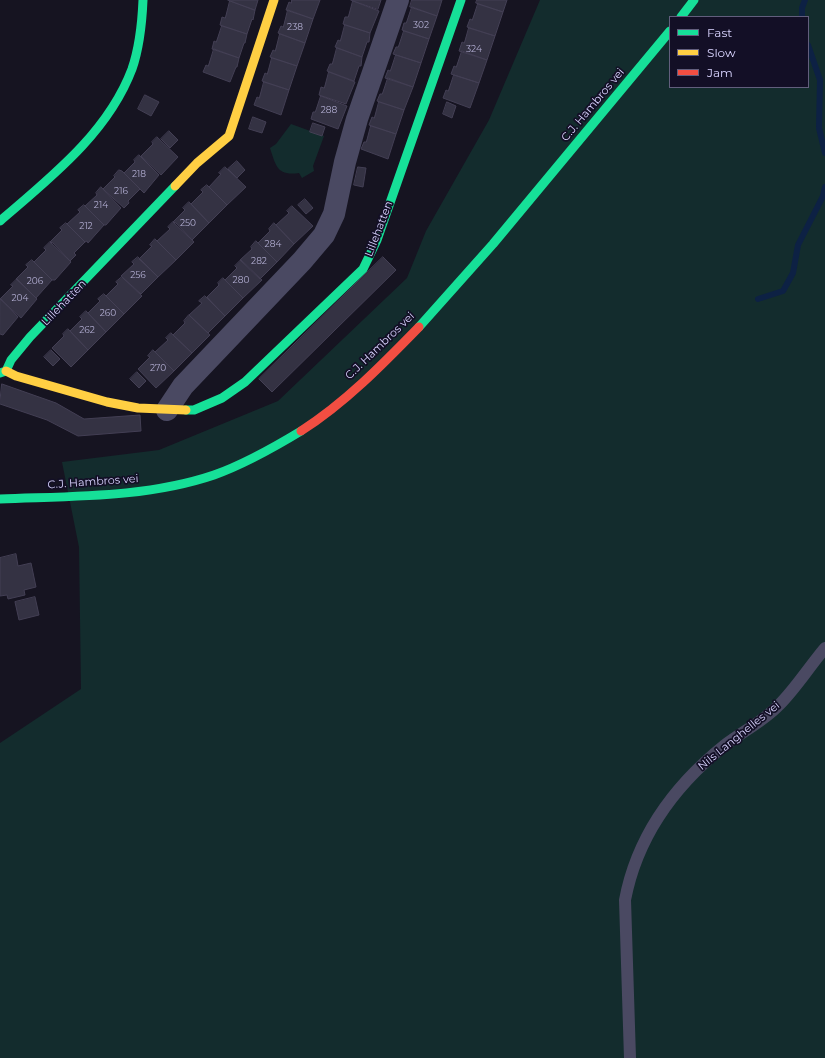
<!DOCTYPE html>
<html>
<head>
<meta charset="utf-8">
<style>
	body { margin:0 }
	#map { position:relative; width:825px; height:1058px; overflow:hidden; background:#161421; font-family:Montserrat,sans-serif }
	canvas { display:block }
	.legend { position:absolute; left:669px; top:16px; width:140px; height:72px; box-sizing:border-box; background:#130f26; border:1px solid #625e7d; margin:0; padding:5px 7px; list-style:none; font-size:12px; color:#d9d4ff }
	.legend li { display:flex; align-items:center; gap:8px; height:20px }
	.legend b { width:20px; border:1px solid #625e7d }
</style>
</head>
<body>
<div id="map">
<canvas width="825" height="1058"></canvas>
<ul class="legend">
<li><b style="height:5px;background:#16e098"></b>Fast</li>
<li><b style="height:5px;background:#ffcf43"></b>Slow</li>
<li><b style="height:5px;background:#f24e42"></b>Jam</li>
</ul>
</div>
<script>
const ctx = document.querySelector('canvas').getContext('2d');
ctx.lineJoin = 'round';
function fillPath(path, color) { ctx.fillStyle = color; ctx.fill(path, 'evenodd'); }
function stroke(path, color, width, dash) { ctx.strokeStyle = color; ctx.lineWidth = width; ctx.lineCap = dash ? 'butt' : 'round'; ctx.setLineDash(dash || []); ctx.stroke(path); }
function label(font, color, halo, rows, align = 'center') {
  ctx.font = font + ' Montserrat,sans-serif'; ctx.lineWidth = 3.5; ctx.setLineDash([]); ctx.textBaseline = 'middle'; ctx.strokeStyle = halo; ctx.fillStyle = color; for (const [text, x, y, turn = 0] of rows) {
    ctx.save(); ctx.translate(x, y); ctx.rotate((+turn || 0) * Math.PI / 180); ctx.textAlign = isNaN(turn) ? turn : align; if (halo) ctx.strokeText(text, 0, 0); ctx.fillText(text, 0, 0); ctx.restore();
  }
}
fillPath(new Path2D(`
	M540 0H825V1058H0V743L81 689 79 547 62 462 159 450 278 401 407 278 426 231 489 120ZM670 17H808V87H670Z
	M291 124 324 136 313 166 314 171 302 178 299 173C277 176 276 166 270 148L276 144Z`), '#132c2d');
stroke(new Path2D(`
	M802 17V8L805 0
	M808 45 820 80 819 128 825 153
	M758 299 783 291 793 273 798 245 823 196 825 187`), '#0d2144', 6);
const building = new Path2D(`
	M228 0H258L255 10Z
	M292 0H320L313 19 286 10 289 2 291 3Z
	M351 0H381L378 9Z
	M412 0H442L437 16 410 7Z
	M477 0H507L503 12 476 3Z
	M230 1 255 10 253 20 252 19 247 34 220 25 222 17 225 18Z
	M353 1 379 11 370 33 343 24 345 17H348Z
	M478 4 503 12 495 36 467 27 470 19 472 20Z
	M412 7 437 16 429 39 402 30 404 23H406Z
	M288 10 313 19 305 43 278 33 281 26 283 27Z
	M345 25 370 33 369 42H367L362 57 335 47 338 40 340 41Z
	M222 26 247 34 245 43H244L239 58 212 49 214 41 216 42Z
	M469 28 495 36 487 60 459 51 462 42 464 43Z
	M404 31 429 39 421 63 393 54 396 47H398Z
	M280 34 305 43 297 66 270 57 273 50 275 51Z
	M337 48 362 57 361 66H359L354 81 327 71 330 64H332Z
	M214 49 239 58 237 67H236L230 82 203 72 206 65 208 66Z
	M462 51 487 60 479 83 451 74 454 66 456 67Z
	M396 55 421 63 413 87 385 78 388 70 390 71Z
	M272 58 297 66 289 90 262 81 265 73 267 74Z
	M329 72 355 82 346 104 319 95 321 87 324 88Z
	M454 75 479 83 470 108 443 98 446 90 448 91Z
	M388 78 413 87 404 110 377 101 380 94H382Z
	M264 82 289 90 281 115 254 105 257 97 259 98Z
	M145 95 159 102 151 116 138 109Z
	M321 96 347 106 338 129 311 119 313 112H315Z
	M379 102 404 110 396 134 369 125 372 117 374 118Z
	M447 102 456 106 452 118 443 114Z
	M253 117 266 122 262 133 249 129Z
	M313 123 325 127 322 136 310 132Z
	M371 126 396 134 388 159 361 149 364 142H366Z
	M169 131 178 140 170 148 161 139Z
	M157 137 178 157 161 175 141 156 153 144 152 142Z
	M139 155 159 175 144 193 124 173 135 162 134 160Z
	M237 161 245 170 237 178 228 169Z
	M225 167 246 187 227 205 209 187 221 174 219 173Z
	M358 167 366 168 363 187 354 185Z
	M119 170 122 171 140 189 128 201 129 203 124 208 103 189 115 177 114 176Z
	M207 185 227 205 209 223 191 204 203 192 201 190Z
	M101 187 121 208 106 225H104L85 206 97 195 96 193Z
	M305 199 313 208 306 214 298 205Z
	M189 202 209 223 192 240 173 222 185 210 183 208Z
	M84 205 104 225 88 243 87 241 85 242 67 224 80 212 78 210Z
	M292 206 313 226 294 244 276 225 289 213 287 211Z
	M173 222 176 223 194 242 176 260 157 241 170 229 168 227Z
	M66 223 85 242 74 253 76 255 70 261 50 242 62 230 60 228Z
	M274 223 294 244 277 262 258 243 270 231 269 229Z
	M155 239 176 260 158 277 139 259 152 246 150 245Z
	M256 241 277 262 260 279 240 260 252 249 251 247Z
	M50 242 53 243 71 262 55 280H52L34 262 46 250 44 248Z
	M138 257 158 277 141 294 121 276 134 264 132 262Z
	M383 257 396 270 272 392 259 379Z
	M32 260 52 280 36 298 16 279 28 267 26 265Z
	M241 260 262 280 243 298 225 280 237 268 235 266Z
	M122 277 142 296 124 314 106 296 118 284 116 282Z
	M223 278 243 298 225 316 207 297 219 285 218 283Z
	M17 279 37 299 21 318 0 299 13 286 11 285Z
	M104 294 124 314 106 332 88 313 100 301 98 299Z
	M205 296 225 316 208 333 189 315 202 303 199 301Z
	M0 298 18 317 3 335 0 334Z
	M86 311 106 332 88 350 70 331 82 319 80 317Z
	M189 315 210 335 192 353 173 335 185 323 184 321Z
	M68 329 88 350 71 367 52 348 64 336 63 334Z
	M171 333 192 353 174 371 155 352 168 340 166 338Z
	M51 350 60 359 53 366 44 357Z
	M153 350 174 371 156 388 138 369 150 357 148 356Z
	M137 372 146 381 139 388 130 379Z
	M2 384 56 403 84 419 140 415 141 431 78 436 47 420 0 404Z
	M16 554 18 566 31 563 36 587 24 590 25 595 8 599 7 595 0 596V558Z
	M35 597 39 615 19 620 15 602Z`);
fillPath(building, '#343243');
stroke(building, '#433f54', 1);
stroke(new Path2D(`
	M630 1058 625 900C637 837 675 785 725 745 742 732 764 721 779 705 796 688 809 667 825 648`), '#4a4962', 12);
stroke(new Path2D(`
	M167 410 183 386 302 261 324 235 334 214 345 162 357 119 398 0`), '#4a4962', 22);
stroke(new Path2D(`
	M681 17 694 0
	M0 221C50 178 108 133 132 69 140 46 142 23 143 0
	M419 327 493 244 670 31
	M0 373 6 371 11 360 30 337 175 186
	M186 410H194L222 398 245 382 363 269 377 240 461 0
	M0 499C71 496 146 498 214 475 245 464 273 448 301 431`), '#16e098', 9);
stroke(new Path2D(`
	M175 186 197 163 229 136 274 0
	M6 371 16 376 107 402 138 408 186 410`), '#ffcf43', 9);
stroke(new Path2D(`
	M301 431C345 403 383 364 419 327`), '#f24e42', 9);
label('9px', '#b0acd0', null, [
	["302",421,25],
	["238",295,27],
	["324",474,49],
	["288",329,110],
	["218",139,174],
	["216",121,191],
	["214",101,205],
	["250",188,223],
	["212",86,226],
	["284",273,244],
	["282",259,261],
	["256",138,275],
	["280",241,280],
	["206",35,281],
	["204",20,298],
	["260",108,313],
	["262",87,330],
	["270",158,368]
]);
label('11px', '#d9d4ff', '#130f26', [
	["C.J. Hambros vei",593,105,-50],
	["Lillehatten",379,229,-69],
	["Lillehatten",64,303,-46],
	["C.J. Hambros vei",380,346,-44],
	["C.J. Hambros vei",93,482,-4],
	["Nils Langhelles vei",739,736,-39]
]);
</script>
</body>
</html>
